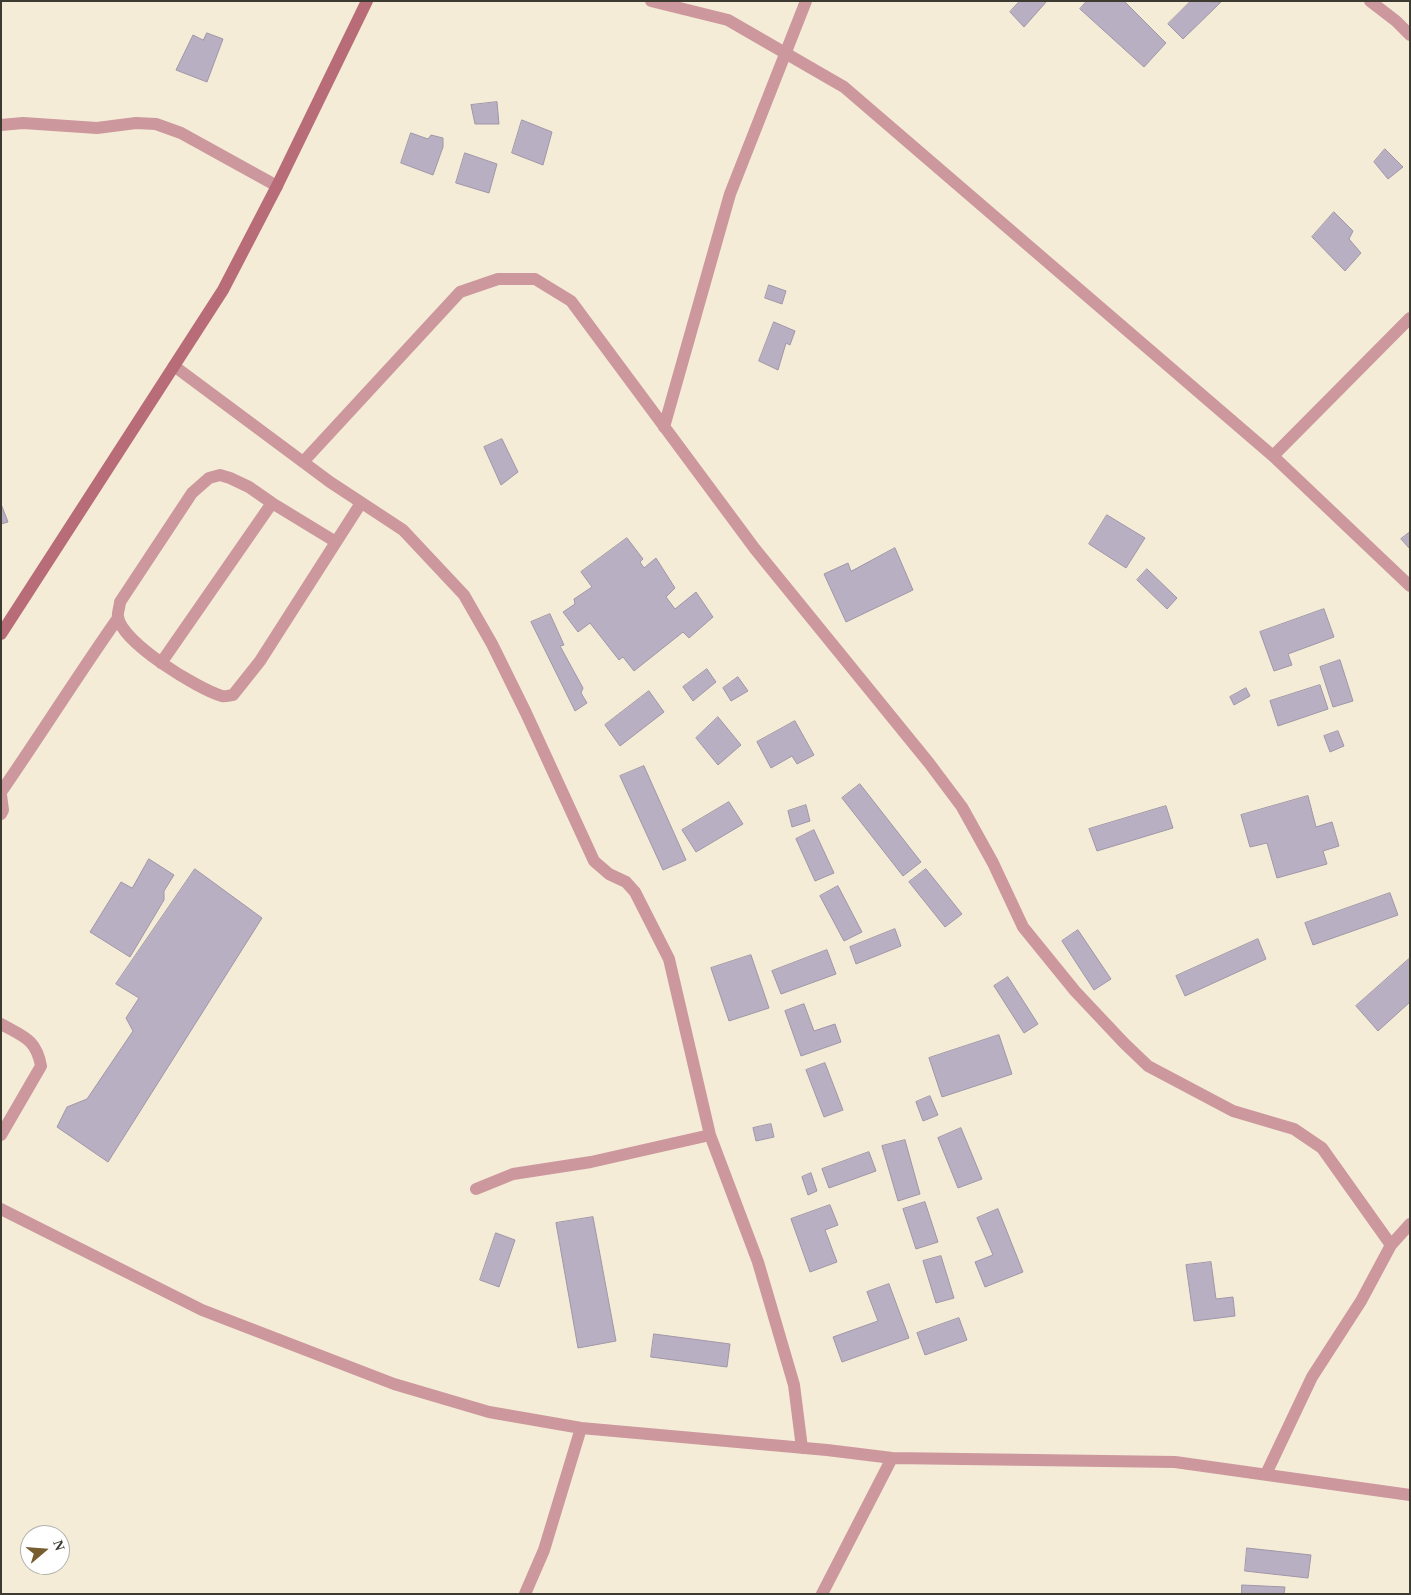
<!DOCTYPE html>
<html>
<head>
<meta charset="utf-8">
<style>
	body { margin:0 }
	#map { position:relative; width:1411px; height:1595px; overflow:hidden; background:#f4ecd6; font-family:"Times New Roman",serif }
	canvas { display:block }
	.frame { position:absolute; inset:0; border:2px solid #3d3a32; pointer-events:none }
	.north { position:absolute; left:20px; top:1525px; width:50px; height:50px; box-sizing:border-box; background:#fff; border:1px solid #b1b0ad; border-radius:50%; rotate:72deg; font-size:14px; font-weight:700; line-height:20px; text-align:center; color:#3d3a32 }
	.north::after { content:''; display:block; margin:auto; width:18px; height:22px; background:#775d2f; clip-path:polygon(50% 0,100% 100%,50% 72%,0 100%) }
</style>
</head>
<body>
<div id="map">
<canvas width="1411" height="1595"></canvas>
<div class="frame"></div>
<div class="north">N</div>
</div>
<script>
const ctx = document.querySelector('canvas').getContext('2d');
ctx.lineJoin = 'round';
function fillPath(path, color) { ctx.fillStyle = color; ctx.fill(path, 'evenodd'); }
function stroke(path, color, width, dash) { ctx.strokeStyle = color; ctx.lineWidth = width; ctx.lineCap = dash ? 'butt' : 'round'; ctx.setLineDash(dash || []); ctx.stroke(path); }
const building = new Path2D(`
	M1020 1H1047L1024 27 1010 12Z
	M1087 1H1124L1166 43 1144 67 1080 9Z
	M1191 1 1221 2 1183 39 1168 24Z
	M207 33 223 39 207 82 176 70 193 35 203 40Z
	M497 102 499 124H475L471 105Z
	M522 120 552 132 543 165 512 153Z
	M411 133 428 139 431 135 443 138V147L433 175 401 163Z
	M1385 149 1403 167 1388 179 1374 162Z
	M465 153 497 164 489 193 456 183Z
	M1334 212 1353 231 1349 239 1361 253 1345 271 1312 237Z
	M769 285 786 291 782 304 765 298Z
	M774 322 795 331 790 345 786 343 778 370 759 361Z
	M502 439 518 472 501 485 484 447Z
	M1 504 8 522 1 524Z
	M1107 515 1145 538 1126 568 1089 544Z
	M1410 532V549L1401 539Z
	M627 538 643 559 640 562 644 568 656 558 675 588 666 597 675 609 696 592 713 617 689 638 683 632 634 671 623 657 619 660 590 623 578 632 563 612 575 604 574 599 592 587 581 572Z
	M895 548 913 590 846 622 824 574 848 563 851 571Z
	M1147 569 1177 598 1167 609 1137 580Z
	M1324 609 1334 637 1288 654 1292 665 1274 671 1260 632Z
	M550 614 564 645 560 646 583 688 581 693 587 703 575 711 531 622Z
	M1340 660 1353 701 1333 707 1320 667Z
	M707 669 716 682 693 701 683 687Z
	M738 677 748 691 731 701 723 688Z
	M1320 685 1328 709 1278 726 1270 701Z
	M1246 688 1250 696 1234 705 1230 697Z
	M649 691 664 712 620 746 605 725Z
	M718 717 741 745 718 765 696 738Z
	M795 721 814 755 797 764 792 756 771 768 757 742Z
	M1338 731 1344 746 1330 752 1324 736Z
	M644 766 686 860 663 870 620 776Z
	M860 784 921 862 903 876 842 798Z
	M1308 796 1316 827 1332 822 1339 846 1323 851 1327 864 1277 878 1267 843 1250 847 1241 815Z
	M729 802 743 824 696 852 682 830Z
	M806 805 810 821 792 827 788 811Z
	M1166 806 1173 828 1097 851 1089 829Z
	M814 830 834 873 815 881 796 839Z
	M149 859 174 875 164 891V900L130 957 90 932 121 882 132 888Z
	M195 869 262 918 108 1162 57 1127 67 1107 87 1099 133 1031 126 1018 139 998 116 984Z
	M926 869 962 914 945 927 909 882Z
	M838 886 862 932 844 941 820 896Z
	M1390 893 1398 915 1313 945 1305 923Z
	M895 929 901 946 856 964 850 947Z
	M1078 930 1111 979 1094 990 1062 941Z
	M1258 939 1266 959 1185 996 1176 976Z
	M827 950 836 974 781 994 772 971Z
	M751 955 769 1008 729 1021 711 968Z
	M1410 958V1002L1378 1031 1356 1006Z
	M1008 977 1038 1024 1024 1033 994 986Z
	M804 1004 814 1031 835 1024 841 1042 801 1056 785 1011Z
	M999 1035 1012 1074 942 1097 929 1058Z
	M825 1063 843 1110 824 1117 806 1070Z
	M930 1096 938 1115 923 1121 916 1102Z
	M771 1124 774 1137 756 1141 753 1128Z
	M961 1128 982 1179 958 1188 938 1138Z
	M905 1140 920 1194 898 1201 882 1146Z
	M869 1152 876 1171 829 1188 822 1169Z
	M811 1173 817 1191 808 1195 802 1177Z
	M925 1202 938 1242 916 1249 903 1209Z
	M830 1205 838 1225 825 1230 837 1262 810 1272 791 1219Z
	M998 1209 1023 1272 985 1287 975 1262 993 1255 977 1218Z
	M593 1217 616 1341 578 1348 556 1223Z
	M496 1233 515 1240 499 1287 480 1280Z
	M941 1256 954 1298 936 1303 923 1261Z
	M1211 1262 1216 1299 1233 1297 1235 1316 1194 1321 1186 1265Z
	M889 1284 909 1338 842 1362 833 1337 878 1321 867 1292Z
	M959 1318 967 1340 925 1355 917 1333Z
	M654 1334 730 1344 727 1367 651 1357Z
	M1247 1548 1311 1555 1308 1578 1245 1571Z
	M1242 1585 1285 1587 1284 1594H1242Z`);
fillPath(building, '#b8afc3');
stroke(building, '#9f96a9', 1);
stroke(new Path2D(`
	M272 503 249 487 230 478 220 475 209 478 192 493 120 602C120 606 117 613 118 617 122 643 198 689 222 696 225 697 230 695 233 695L260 661 361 503
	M161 663 272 503 336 542
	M1 792C41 734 78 675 118 618
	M1 795 3 810 1 814
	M1 1024C24 1037 36 1039 41 1066L1 1135`), '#cc979d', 12);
stroke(new Path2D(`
	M651 1 728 20 844 87 1273 456 1410 586
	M1370 1 1396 21 1410 35
	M1 125 23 123 97 128 136 123 156 124 181 133 277 186
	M174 366 330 482 403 530 464 595 492 644 526 713 594 861 609 874 626 882 635 892 669 959 710 1135 758 1262 794 1385 802 1448
	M664 427 730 194 806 1
	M1273 456 1410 318
	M303 462 460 292 498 279H535L571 301 755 549 929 763 962 807 993 863 1023 927 1075 991 1124 1043 1148 1066 1233 1111 1294 1129 1322 1148 1391 1245
	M476 1189 513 1174 591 1162 710 1135
	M1 1209 202 1310 394 1384 489 1412 581 1428 827 1450 892 1458 1175 1462 1410 1495
	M1266 1474 1312 1377 1361 1301 1391 1245 1410 1224
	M525 1594 544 1550 581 1428
	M822 1594 892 1458`), '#cc979d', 12);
stroke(new Path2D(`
	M1 634 223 290 277 186 367 1`), '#b86c77', 12);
</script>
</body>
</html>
